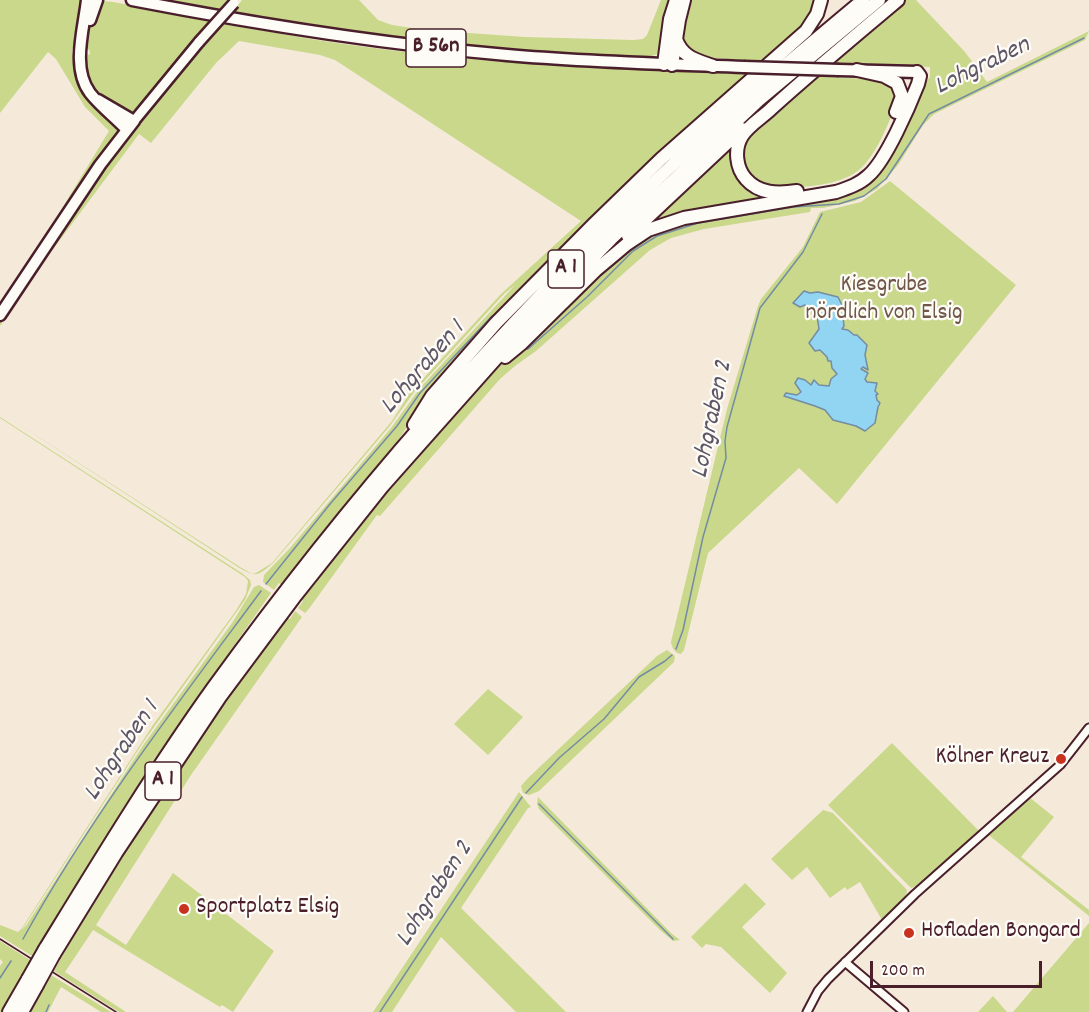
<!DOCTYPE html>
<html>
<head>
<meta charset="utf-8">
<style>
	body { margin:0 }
	#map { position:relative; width:1089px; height:1012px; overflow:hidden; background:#f5eada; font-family:Dekko,sans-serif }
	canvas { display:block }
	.scale { position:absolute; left:870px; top:961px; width:172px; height:27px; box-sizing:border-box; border:3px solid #4a1f2b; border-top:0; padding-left:8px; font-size:18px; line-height:21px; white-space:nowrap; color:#4a1f2b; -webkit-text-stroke:4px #fdfcf7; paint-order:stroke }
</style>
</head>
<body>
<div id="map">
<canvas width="1089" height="1012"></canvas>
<div class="scale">200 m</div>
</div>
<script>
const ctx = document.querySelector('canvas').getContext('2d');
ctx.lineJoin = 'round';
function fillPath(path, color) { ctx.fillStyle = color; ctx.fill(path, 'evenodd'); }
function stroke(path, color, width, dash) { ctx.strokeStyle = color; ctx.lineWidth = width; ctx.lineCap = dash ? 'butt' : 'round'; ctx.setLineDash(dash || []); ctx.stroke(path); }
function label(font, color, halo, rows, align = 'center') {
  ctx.font = font + ' Dekko,sans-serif'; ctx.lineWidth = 4.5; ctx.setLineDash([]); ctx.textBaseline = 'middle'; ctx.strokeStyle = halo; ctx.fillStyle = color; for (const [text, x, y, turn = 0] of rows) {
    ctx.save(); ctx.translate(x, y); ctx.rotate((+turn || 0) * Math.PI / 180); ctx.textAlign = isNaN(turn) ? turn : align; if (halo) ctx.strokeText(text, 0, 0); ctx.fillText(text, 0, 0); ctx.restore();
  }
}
fillPath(new Path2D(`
	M0 0H82L76 47 72 49V53L75 55V63L119 127 115 136 0 309V304L55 220 109 131 85 107 56 59 48 52 0 113Z
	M158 0H231L220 11Z
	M242 0H359L378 20 392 25 426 30 525 37 634 40 643 39 647 35 661 0H673L660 53 647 58 513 50 456 45 347 32 232 13Z
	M687 0H818L813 17 764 61 746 62 733 59 695 57 680 41Z
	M904 0H916L965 52 987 82 1089 31 1085 40 934 114 923 125 898 165 877 189 855 201 823 208H811L810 212 704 229 671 238 650 250 536 351 515 366 500 379 380 516 377 515 308 610 305 613 298 608 303 601 301 599 396 480 490 374 530 340 625 249 661 227 843 195 896 141 925 83 930 77V67L828 64Z
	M101 1 113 2 212 20 144 100 131 113C101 98 88 93 84 57L90 54V51L87 48C86 32 94 16 101 1Z
	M222 24C262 30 302 38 343 44 476 63 612 71 747 73L734 85 738 86 423 403 399 439 309 549 282 585 279 583 274 590 263 582 264 575 290 548 391 428 420 388 515 285 504 294 415 391 389 427 273 563C258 576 256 578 238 567L0 412 240 567 252 574 256 573 272 563 392 421 409 394 501 294 581 221 335 60 320 55 239 41 216 63 151 143 139 134 42 264 0 326V319L91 186 161 92Z
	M817 75C842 79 866 77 891 82L898 102C888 122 880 147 865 164 843 190 790 188 759 186L741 163 744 138Z
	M912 87 914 89C902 113 885 158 866 174 857 183 845 187 833 189L678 216 662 221 637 233 737 139C731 162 739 191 768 195 783 197 799 193 814 190 830 187 848 186 862 175 884 156 899 113 912 87Z
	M890 181 1016 285 837 504 799 468 708 553 684 650 681 654C674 653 672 647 671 642L727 409 758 306 761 299 803 247 820 212 861 202Z
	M0 417 243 574 250 580 251 585 245 600 144 741 21 931 27 924 144 744 232 623 254 587 259 585 271 593 153 761 32 956 0 936V925L18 932 22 928 153 725 235 612 246 594 248 581 245 577 0 418Z
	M295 611 302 617 191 775 96 925 126 945 173 873 274 951 233 1012 222 1005 220 1007 93 930 65 972 126 1012H119L54 971C122 847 203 730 287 617L290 619Z
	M667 650 675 656 674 662 539 791 529 795 523 793 521 786 528 778 657 656Z
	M488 689 523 717 488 755 454 724Z
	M892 743 980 832 923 884 911 888 828 805Z
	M519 792 531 807 528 808 461 908 566 1012H516L441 937 392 1012H373Z
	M538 797 671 933 680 940 673 941 661 931 539 809 537 804Z
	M1029 797 1054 817 1021 857 1089 910V916L990 836 985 838 919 897Z
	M823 810 833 813 907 890 906 898 882 920 860 882 847 890 845 887 830 898 807 867 792 880 771 859Z
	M745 883 766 904 742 927 787 973 770 993 721 947 706 944 702 948 691 937Z
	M1089 923V1012H1013Z
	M0 941 30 960 2 1012H0V966L3 962 0 959Z
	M51 975 111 1012H101L61 987 48 1012H29Z
	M993 996 1007 1012H978Z`), '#c9d88b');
const water = new Path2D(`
	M804 291 810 293 818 292 838 297 842 305 853 315 843 317 844 326 842 329 848 330 854 335H857L867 345 865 355 868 370 863 367 861 369 868 373 865 379 867 382 877 383 875 391 878 394 876 395 877 400 880 403 878 407 875 423 865 431 856 426 833 420 825 410 815 406 784 396 786 393 797 395 801 392 795 383 798 378 805 380 811 385 814 380 819 385 829 386 831 379 837 374 832 368 831 361H828L827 357 820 350 815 351 809 343 819 329 817 316 805 305 800 307 793 303Z`);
fillPath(water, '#91d5f2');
stroke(water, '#758ca2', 1.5);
stroke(new Path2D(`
	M524 349H528L587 297 633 251 657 236 698 223 793 207 839 204 864 196 886 179 929 114 1084 38
	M266 584 330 504 397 426 420 393 492 316H494
	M676 649 683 630 703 537 726 458 725 441 727 427 760 308 803 252 822 214
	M526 793 559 758 604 719 639 677 665 661 672 655
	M539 804 673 939
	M23 939C91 816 178 703 261 591
	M0 978 11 961
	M46 1012 49 1005
	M380 1012 522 797`), '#758ca2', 1.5);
const minor = new Path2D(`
	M845 962 904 1012
	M807 1012 818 991 828 979 915 894 1060 765 1089 728`);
const tertiary = new Path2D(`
	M134 121 199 42`);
const secondary = new Path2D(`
	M87 0C84 28 71 68 90 93 101 107 115 117 127 130
	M90 20 97 0
	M0 315 100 165 134 121 98 100`);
const primary = new Path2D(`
	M132 0C256 24 381 44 507 55 586 62 665 64 744 67
	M839 70 917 72`);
const motorway = new Path2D(`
	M676 39C682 57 696 60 713 66
	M664 64 670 19 676 0
	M672 65 679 20 684 0
	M857 70 884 76 897 83 902 96 896 112
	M797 191C778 194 759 194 746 179 736 168 734 149 742 136 749 125 763 117 772 108 813 71 855 36 898 0
	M628 236 742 129
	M505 357 522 343 596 270 627 244 648 230 684 218 836 192C848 188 860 184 869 175 886 160 909 107 918 84L920 76 917 72
	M414 425 432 396 496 323 594 224 661 159 806 31 817 14 821 0
	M45 949C99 861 153 772 213 688 348 501 499 328 667 170 730 111 796 56 863 0
	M54 954 116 853 220 697 296 595 382 487 516 336 611 239 759 100 879 0
	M9 1012 28 979
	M22 1012 37 985`);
stroke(minor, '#4a1f2b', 11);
stroke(tertiary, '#4a1f2b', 14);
stroke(secondary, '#4a1f2b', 15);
stroke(primary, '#4a1f2b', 15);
stroke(motorway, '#4a1f2b', 16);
stroke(minor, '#fdfcf7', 7);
stroke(tertiary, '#fdfcf7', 9);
stroke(secondary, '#fdfcf7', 10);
stroke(primary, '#fdfcf7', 10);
stroke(motorway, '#fdfcf7', 12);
stroke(new Path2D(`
	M0 939 116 1012`), '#4a1f2b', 1.5);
const tertiaryBridge = new Path2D(`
	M199 42 234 3`);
const primaryBridge = new Path2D(`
	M744 67 839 70`);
const motorwayBridge = new Path2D(`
	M28 979 45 949
	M37 985 54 954`);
stroke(tertiaryBridge, '#4a1f2b', 14, []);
stroke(primaryBridge, '#4a1f2b', 15, []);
stroke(motorwayBridge, '#4a1f2b', 16, []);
stroke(tertiaryBridge, '#fdfcf7', 9);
stroke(primaryBridge, '#fdfcf7', 10);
stroke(motorwayBridge, '#fdfcf7', 12);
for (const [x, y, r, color] of [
	[1061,759,6,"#c8321e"],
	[184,909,6,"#c8321e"],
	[909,933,6,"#c8321e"]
]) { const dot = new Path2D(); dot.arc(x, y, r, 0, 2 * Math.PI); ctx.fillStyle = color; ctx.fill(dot); stroke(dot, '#fdfcf7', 2); }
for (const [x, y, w] of [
	[436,48,60],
	[566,269,36],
	[163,781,36]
]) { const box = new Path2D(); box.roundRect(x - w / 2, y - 19, w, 38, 4.5); ctx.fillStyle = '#fdfcf7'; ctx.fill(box); stroke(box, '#4a1f2b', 1.5); }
label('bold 22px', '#4a1f2b', null, [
	["B 56n",436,48],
	["A 1",566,269],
	["A 1",163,781]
]);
label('24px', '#705648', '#fdfcf7', [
	["Kiesgrube",884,287],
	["nördlich von Elsig",884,315]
]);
label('24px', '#4a1f2b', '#fdfcf7', [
	["Kölner Kreuz",1049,759,"right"],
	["Sportplatz Elsig",196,909],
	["Hofladen Bongard",921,933]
], 'left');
label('italic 26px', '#5f5667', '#fdfcf7', [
	["Lohgraben",983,68,-26],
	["Lohgraben 1",424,369,-49],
	["Lohgraben 2",714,420,-78],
	["Lohgraben 1",123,752,-56],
	["Lohgraben 2",436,895,-57]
]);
</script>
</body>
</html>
